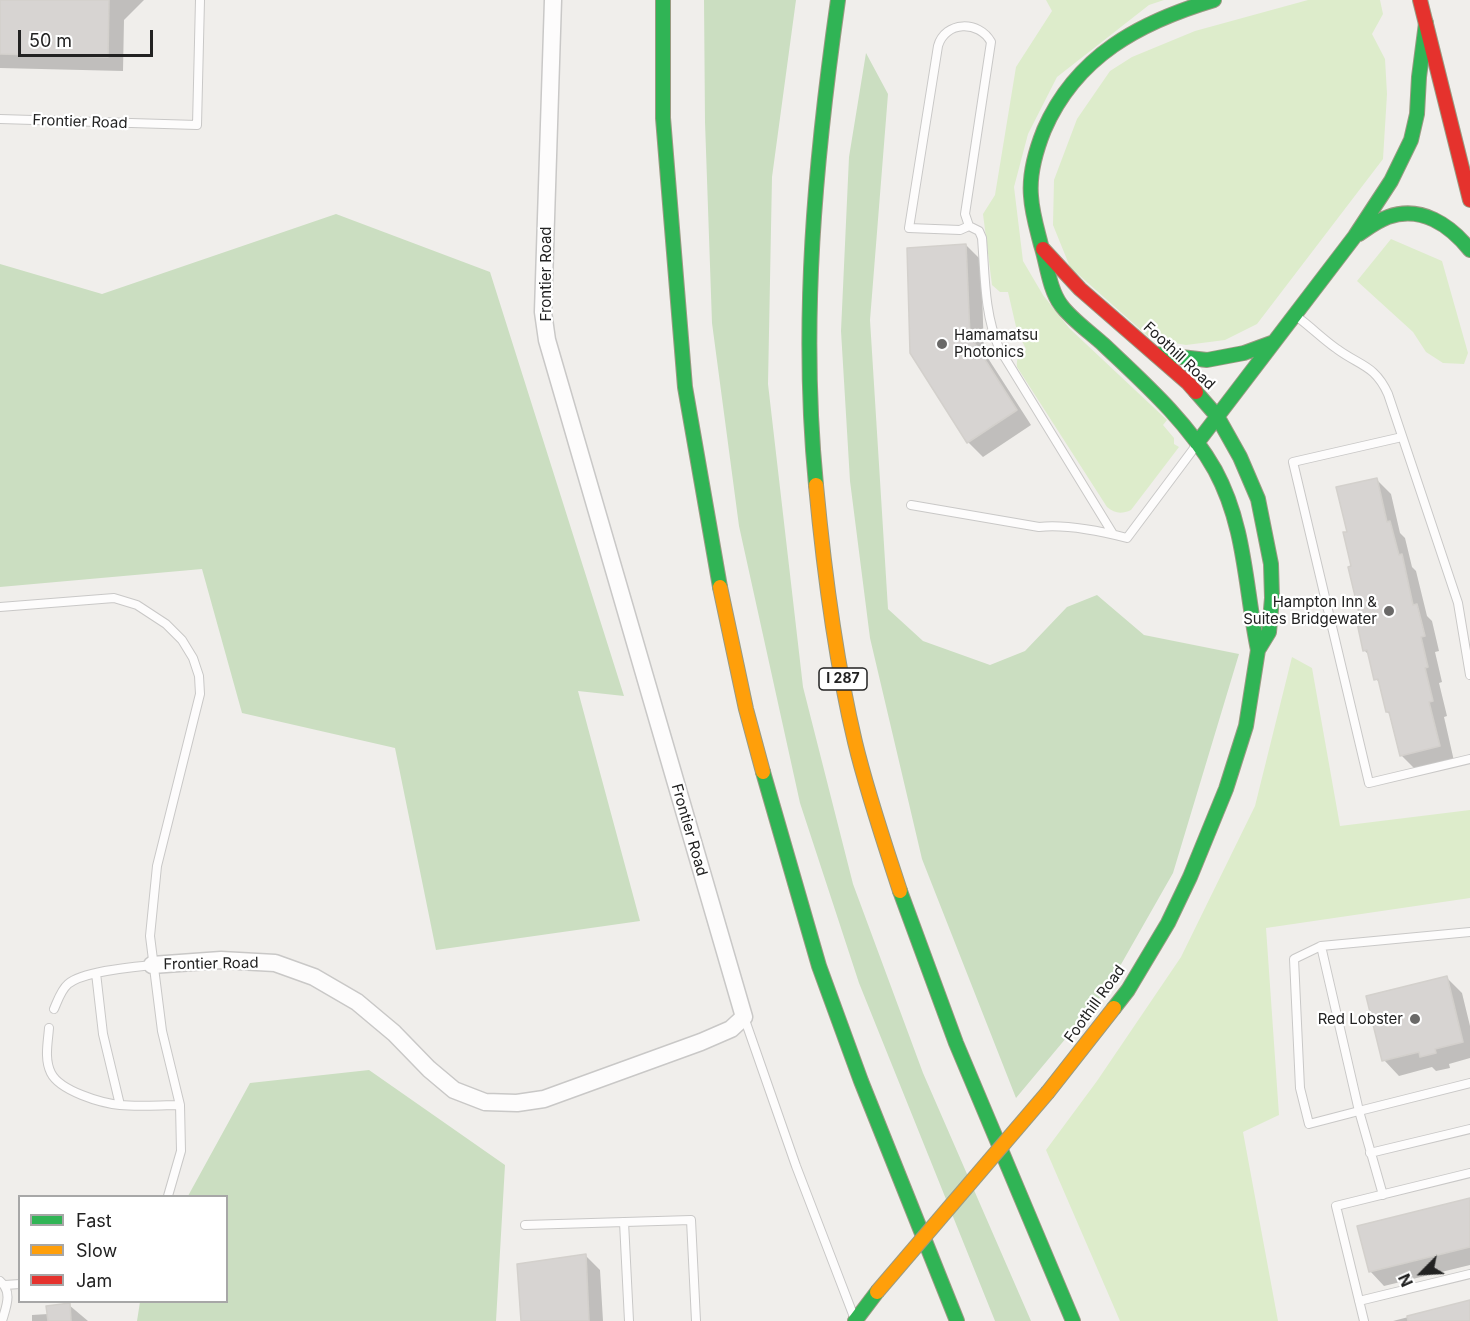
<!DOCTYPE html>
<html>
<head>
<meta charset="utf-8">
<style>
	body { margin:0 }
	#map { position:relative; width:1470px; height:1321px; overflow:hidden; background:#f0eeeb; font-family:Inter,sans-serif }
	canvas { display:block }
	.legend { position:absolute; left:18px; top:1195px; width:210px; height:108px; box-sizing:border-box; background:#fff; border:2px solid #a7a7a7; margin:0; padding:8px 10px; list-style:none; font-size:18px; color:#222 }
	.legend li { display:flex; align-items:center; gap:12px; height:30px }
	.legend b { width:30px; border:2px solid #a7a7a7 }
	.north { position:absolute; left:1392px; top:1243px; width:60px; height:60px; -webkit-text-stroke:4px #fff; paint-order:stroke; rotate:246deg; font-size:16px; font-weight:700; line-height:24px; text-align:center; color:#222 }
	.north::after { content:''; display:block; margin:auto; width:21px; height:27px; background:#222; clip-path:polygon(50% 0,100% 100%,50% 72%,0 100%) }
	.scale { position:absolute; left:18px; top:30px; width:135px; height:27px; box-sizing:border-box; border:3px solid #222; border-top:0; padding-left:8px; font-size:18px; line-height:21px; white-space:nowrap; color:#222; -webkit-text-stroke:4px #fff; paint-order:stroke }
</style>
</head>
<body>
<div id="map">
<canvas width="1470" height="1321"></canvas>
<ul class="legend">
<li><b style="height:8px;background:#30b455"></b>Fast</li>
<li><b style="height:8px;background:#ff9f0a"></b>Slow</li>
<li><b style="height:8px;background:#e5322d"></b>Jam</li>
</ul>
<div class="north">N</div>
<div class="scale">50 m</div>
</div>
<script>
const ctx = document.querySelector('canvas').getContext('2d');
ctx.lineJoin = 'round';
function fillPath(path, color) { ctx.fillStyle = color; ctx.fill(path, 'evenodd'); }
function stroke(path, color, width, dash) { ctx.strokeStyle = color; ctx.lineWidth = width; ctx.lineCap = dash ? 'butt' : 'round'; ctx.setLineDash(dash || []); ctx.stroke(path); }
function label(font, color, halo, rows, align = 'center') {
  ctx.font = font + ' Inter,sans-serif'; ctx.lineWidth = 4.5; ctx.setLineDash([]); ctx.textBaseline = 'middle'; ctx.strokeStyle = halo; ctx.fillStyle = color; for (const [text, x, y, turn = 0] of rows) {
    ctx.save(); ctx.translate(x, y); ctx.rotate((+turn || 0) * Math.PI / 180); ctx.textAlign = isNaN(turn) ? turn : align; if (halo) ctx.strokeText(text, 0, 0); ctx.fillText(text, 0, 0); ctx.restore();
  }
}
fillPath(new Path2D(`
	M1046 0H1164L1149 5 1057 77 1028 134 1014 187 1023 261 1043 295 1069 328 1167 420 1163 425 1174 438V444L1179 447 1131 510C1122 514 1115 514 1107 507L1017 367C1016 358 1019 355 1026 349L1017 331 1008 292H1000L992 285 983 214 995 195 1016 67 1052 11Z
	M1308 0H1380L1383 14 1372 34 1385 59 1387 94 1383 159 1257 324 1225 340 1186 345 1151 339 1070 267 1053 225 1054 180 1077 119 1110 71 1132 57 1195 31Z
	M1391 239 1442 261 1468 353 1464 364 1443 363 1426 352 1413 332 1357 281Z
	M1292 657 1312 668 1340 826 1470 810V898L1266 928 1279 1115 1243 1132 1278 1321H1120L1046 1150 1097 1081 1181 957 1255 806Z`), '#ddeccb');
fillPath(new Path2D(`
	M704 0H796L772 177 768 384 803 687 853 884 923 1073 1031 1321H995L859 983 800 803 739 526 712 323 705 122Z
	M866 53 888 94 870 320 888 609 923 641 990 665 1025 651 1067 607 1097 595 1144 635 1239 654 1173 873 1107 989 1016 1098 922 859 870 638 850 481 841 331 849 157Z
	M336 214 490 272 624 696 578 691 640 921 436 950 395 748 242 713 202 569 0 587V264L102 294Z
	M369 1070 505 1165 496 1321H137L140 1302H226V1196H188L250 1083Z`), '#cbdec1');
fillPath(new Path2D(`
	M0 0H144L124 20 123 71 0 68Z
	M966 245 981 260 984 352 1031 425 983 457 968 442Z
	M1376 479 1391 494 1400 533 1405 538 1412 567 1416 571 1427 616 1432 621 1439 651 1435 652 1442 682 1439 683 1447 716 1444 717 1454 761 1416 770 1401 755 1392 716 1387 712 1381 684 1376 679 1370 656 1364 650 1348 533Z
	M1447 978 1462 993 1470 1026V1058L1449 1064 1450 1068 1436 1071 1432 1067 1399 1076 1384 1060Z
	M1470 1199V1265L1384 1286 1370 1271Z
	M585 1255 600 1270 603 1321H522Z
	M1470 1301V1321H1393Z
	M69 1305 88 1321H32V1315L48 1314Z`), '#0003');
const building = new Path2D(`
	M0 0H109L108 57 0 54Z
	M966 244 970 336 1017 410 967 443 910 353 907 248Z
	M1377 478 1387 522 1390 521 1399 555 1402 554 1413 605 1417 604 1425 636 1421 637 1428 667 1425 668 1433 701 1429 702 1440 746 1400 756 1389 712H1386L1378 679 1374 680 1367 650 1363 651 1356 618 1360 617 1348 567 1351 566 1343 532H1347L1336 487Z
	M1447 976 1463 1042 1435 1049 1436 1053 1420 1057 1419 1052 1382 1061 1366 996Z
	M1470 1198V1247L1369 1272 1357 1226Z
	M586 1254 589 1321H521L517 1264Z
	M1470 1300V1321H1408L1407 1316Z
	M70 1303 71 1321H48L46 1306Z`);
fillPath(building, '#d7d4d2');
stroke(building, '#d3d0cc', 1.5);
const lane = new Path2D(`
	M0 119 197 125 200 0
	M969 226 960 230 909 228 938 46C945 21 979 20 991 42L965 214 969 226 979 231 982 238C985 275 984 313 999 348L1113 534
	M1300 319C1313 329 1324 340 1337 349 1360 366 1375 365 1388 394L1458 603 1470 675
	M1402 437 1293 462 1369 783 1470 759
	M911 505 1039 527C1067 524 1100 531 1127 538L1195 447
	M0 607 114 598 137 605 166 624 182 640 193 658 199 676 200 694 157 866 150 936 162 1031 180 1105 181 1151 168 1196
	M1321 946 1359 1111 1470 1083
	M96 973 103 1034 120 1105
	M54 1009C58 1000 61 990 68 984 83 971 132 967 152 965
	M744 1017 796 1166 854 1317
	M49 1028C48 1042 44 1059 51 1073 60 1091 101 1103 120 1105 139 1107 161 1105 180 1105
	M1370 1153 1470 1129
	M1383 1195 1359 1111 1309 1124 1300 1088 1294 959 1321 946 1470 932
	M624 1222 629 1321
	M525 1225 691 1220 696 1321
	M0 1281C13 1292 6 1307 2 1321
	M5 1285 20 1284
	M1359 1301 1470 1274
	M1364 1321 1336 1206 1470 1173`);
const street = new Path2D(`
	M152 965 221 960 275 963 314 977 357 1002 394 1033 429 1069 454 1090 485 1102 517 1103 544 1099 701 1042 731 1029 744 1017 547 340 543 312 553 0`);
const fast = new Path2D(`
	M663 0V118L685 387 720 587
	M1214 0C1140 22 1076 56 1044 130 1036 150 1029 174 1031 196 1032 213 1037 229 1041 245 1047 263 1049 289 1061 305 1071 319 1091 333 1104 345 1144 383 1188 422 1215 470 1246 527 1245 588 1258 650
	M1359 234C1368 228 1377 221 1388 217 1421 205 1450 225 1470 250
	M1155 354 1207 360 1244 353 1274 342
	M1197 443 1355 236 1391 181 1411 140 1417 114 1419 77 1426 23
	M816 485C800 322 815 161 838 0
	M763 772 819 966 861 1081 957 1321
	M900 891 956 1043 1073 1321
	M1114 1008 1128 990 1168 923 1190 877 1226 789 1246 726 1258 650 1269 632 1272 598 1271 564 1258 499 1240 457 1217 416 1196 392
	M855 1321 877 1292`);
const slow = new Path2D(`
	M816 485C824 571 835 658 855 742 867 792 884 842 900 891
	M720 587 746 709 763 772
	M1048 1092 1114 1008`);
const jam = new Path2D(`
	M1420 0 1470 200
	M1043 249 1080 289 1188 383 1196 392`);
stroke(lane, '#c9c8c7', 10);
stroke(street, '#c9c8c7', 19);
stroke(fast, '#999a82', 16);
stroke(slow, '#999a82', 16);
stroke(jam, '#999a82', 16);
stroke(lane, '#fdfcfc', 8);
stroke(street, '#fdfcfc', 16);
stroke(fast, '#30b455', 14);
stroke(slow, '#ff9f0a', 14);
stroke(jam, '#e5322d', 14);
const slowBridge = new Path2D(`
	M877 1292 1048 1092`);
stroke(slowBridge, '#999a82', 16, []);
stroke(slowBridge, '#ff9f0a', 14);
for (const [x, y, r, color] of [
	[942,344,6,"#6a6968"],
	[1389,611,6,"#6a6968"],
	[1415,1019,6,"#6a6968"]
]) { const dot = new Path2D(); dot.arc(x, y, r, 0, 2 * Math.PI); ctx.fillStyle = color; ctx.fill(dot); stroke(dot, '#fff', 2); }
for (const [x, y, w] of [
	[843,679,48]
]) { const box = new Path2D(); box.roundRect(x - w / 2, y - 11, w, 22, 4.5); ctx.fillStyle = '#fff'; ctx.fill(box); stroke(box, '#222', 1.5); }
label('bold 14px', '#222', null, [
	["I 287",843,679]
]);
label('15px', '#222', '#fff', [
	["Frontier Road",80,122,2],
	["Frontier Road",546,274,-90],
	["Foothill Road",1179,356,43],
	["Frontier Road",689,830,74],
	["Frontier Road",211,964,-1],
	["Foothill Road",1095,1004,-54]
]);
label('15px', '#222', '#fff', [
	["Hamamatsu",954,335,"left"],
	["Photonics",954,352,"left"],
	["Hampton Inn &",1377,602],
	["Suites Bridgewater",1377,619],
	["Red Lobster",1403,1019]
], 'right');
</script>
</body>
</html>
